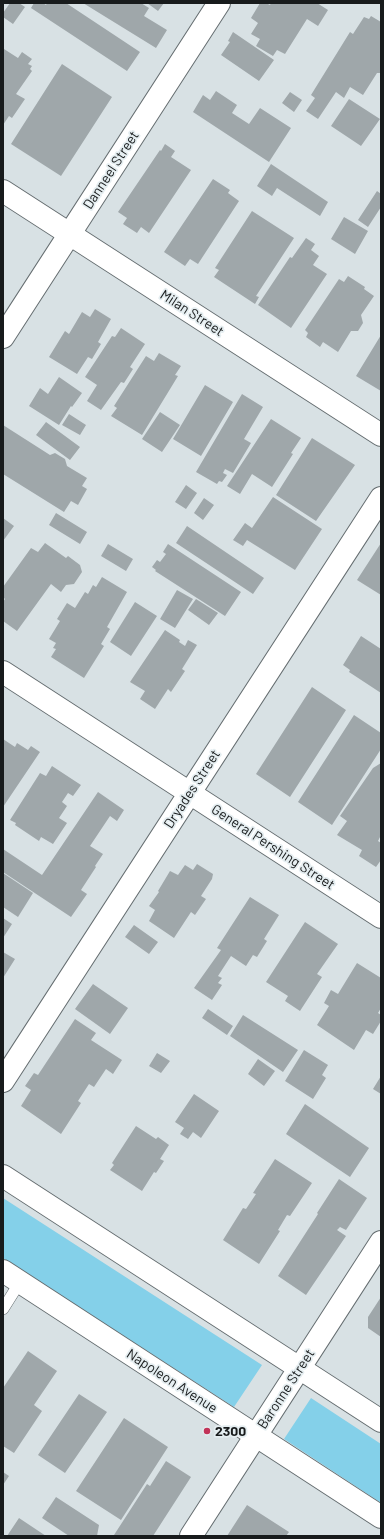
<!DOCTYPE html>
<html>
<head>
<meta charset="utf-8">
<style>
	body { margin:0 }
	#map { position:relative; width:384px; height:1539px; overflow:hidden; background:#d8e1e4; font-family:Barlow,sans-serif }
	canvas { display:block }
	.frame { position:absolute; inset:0; border:4px solid #181b1c; pointer-events:none }
</style>
</head>
<body>
<div id="map">
<canvas width="384" height="1539"></canvas>
<div class="frame"></div>
</div>
<script>
const ctx = document.querySelector('canvas').getContext('2d');
ctx.lineJoin = 'round';
function fillPath(path, color) { ctx.fillStyle = color; ctx.fill(path, 'evenodd'); }
function stroke(path, color, width, dash) { ctx.strokeStyle = color; ctx.lineWidth = width; ctx.lineCap = dash ? 'butt' : 'round'; ctx.setLineDash(dash || []); ctx.stroke(path); }
function label(font, color, halo, rows, align = 'center') {
  ctx.font = font + ' Barlow,sans-serif'; ctx.lineWidth = 3.5; ctx.setLineDash([]); ctx.textBaseline = 'middle'; ctx.strokeStyle = halo; ctx.fillStyle = color; for (const [text, x, y, turn = 0] of rows) {
    ctx.save(); ctx.translate(x, y); ctx.rotate((+turn || 0) * Math.PI / 180); ctx.textAlign = isNaN(turn) ? turn : align; if (halo) ctx.strokeText(text, 0, 0); ctx.fillText(text, 0, 0); ctx.restore();
  }
}
fillPath(new Path2D(`
	M3 1198 262 1365 234 1407 3 1258Z
	M311 1398 381 1444V1503L284 1439Z`), '#84d0e9');
fillPath(new Path2D(`
	M10 3H19L25 7 13 24 3 17V13Z
	M34 3H43L46 5 47 3H66L140 52 127 71 31 8Z
	M83 3H141L149 8 144 16 167 30 156 48Z
	M147 3H164L158 11Z
	M260 3H266L270 5 271 3H317L328 10 318 26 307 19 285 54 277 50 273 56 256 46 260 39 251 34 258 23 251 18Z
	M371 16 381 22V73H377L363 95 350 87 344 98 336 92 318 119 306 111 315 98 311 95 350 32 353 34 364 17 369 19Z
	M233 32 274 60 259 81 221 55 230 42 228 41Z
	M4 49 18 58 22 52 32 59 28 64 32 66 30 69 32 71 16 94 25 99 12 118 9 116 3 125Z
	M62 64 112 97 61 176 11 144Z
	M216 91 237 105 232 113 249 124 260 108 291 128 269 162 193 112 203 95 210 100Z
	M290 92 302 100 294 112 282 103Z
	M349 99 380 119 361 146 331 126Z
	M165 144 175 151 171 157 191 170 149 233 141 227 137 233 123 224 127 218 118 212 160 150 161 151Z
	M271 164 328 202 320 216 277 188 272 196 257 186Z
	M213 179 230 190 228 193 239 201 198 264 190 259 185 266 164 252Z
	M377 191 381 194V207L368 227 358 220Z
	M252 211 294 238 256 296 259 297 255 304 214 277 219 270 215 268Z
	M344 217 368 231 355 254 331 239Z
	M306 238 315 244 311 250 319 256 313 265 327 274 291 328 258 305 290 257 292 258Z
	M348 276 365 287 364 289 374 296 361 315 363 323 358 331H351L338 352 323 342 320 347 306 337 308 333 305 330 339 279 344 282Z
	M95 309 111 319 98 342 101 344 92 359 88 357 77 374 49 357 65 331 69 334 82 312 90 317Z
	M121 328 145 344 130 367 133 369 124 383 121 382 101 410 87 401 97 385 85 377 112 336 115 337Z
	M381 335V391L356 376Z
	M159 353 181 366 175 375 178 376 142 435 111 416 117 408 114 406 146 356 154 361Z
	M59 377 82 393 72 407 71 406 59 425 29 406 40 388 48 394Z
	M205 385 233 402 201 456 173 439Z
	M242 394 263 407 244 439 251 443 233 473 225 469 223 473 227 475 222 482 219 481 217 484 196 472Z
	M160 412 180 425 162 452 142 439Z
	M69 414 86 425 80 435 62 425Z
	M271 419 301 438 291 453 293 454 272 487 252 474 240 494 227 486Z
	M46 422 80 447 70 460 36 435Z
	M3 425 50 455 55 453 65 459 67 466 87 478 82 486 87 489 78 505 71 501 64 512 3 474Z
	M312 438 355 465 316 521 276 495Z
	M186 485 197 493 186 509 175 502Z
	M273 497 322 529 295 570 247 540 243 546 233 540 245 523 252 528Z
	M204 498 214 505 203 520 194 513Z
	M56 513 87 532 80 544 49 525Z
	M3 518 14 526 3 541Z
	M187 526 264 578 253 594 176 543Z
	M45 543 66 558 68 556 80 565 82 572 74 584 66 585 61 592 51 584 17 631 3 621V602L5 599 3 597V587L31 548 38 552Z
	M381 543V595L357 580Z
	M108 544 133 559 126 571 101 556Z
	M168 544 241 592 225 616 155 571 156 570 152 567 157 560 160 562 166 554 163 552Z
	M102 577 127 592 107 627 110 629 101 644 104 646 84 678 51 657 56 649 53 648 56 643 49 639 60 621 57 619 67 603 75 608 85 592 88 594 93 585 96 587Z
	M177 590 193 599 175 628 160 619Z
	M196 599 218 613 209 625 188 610Z
	M135 602 157 616 131 656 110 642Z
	M165 630 180 640 179 642 185 646 188 640 197 645 182 669 185 671 171 692 168 689 155 709 140 699 145 691 130 682Z
	M361 636 381 649V693L349 672 350 670 343 665Z
	M312 687 346 710 290 797 256 774Z
	M354 715 381 733V749L332 825 298 802Z
	M3 739 15 747 17 743 28 750 31 746 40 752 3 807Z
	M381 763V835L378 841 381 843V860L376 867 359 856 362 850 337 835 347 821 340 816 373 768Z
	M52 766 81 785 73 796 68 793 62 802 67 806 59 818 67 823 53 844 41 837 39 841 15 825 16 823 10 820 40 773 46 776Z
	M98 792 124 810 117 821 110 816 90 846 103 854 95 866 96 867 81 890 87 894 71 917 3 872V849L42 875Z
	M197 864 213 874 212 879 201 896 206 899 195 915 191 912 174 938 149 921 155 910 149 906 159 892 158 891 170 871 178 875 185 865 193 870Z
	M3 873 33 893 18 917 3 907Z
	M250 897 279 915 264 939 267 941 257 957 253 955 246 966 231 956 218 976 222 978 218 983 222 985 212 1000 194 988 221 950 217 948Z
	M3 918 12 924 3 938Z
	M305 922 338 944 317 974 322 977 300 1011 285 1001 288 996 266 982Z
	M134 925 158 942 149 954 125 937Z
	M3 952 15 959 3 978Z
	M357 963 381 978V1008L378 1013 381 1015V1021L373 1034 366 1030 354 1050 317 1025 329 1006 324 1003 331 990 338 994Z
	M93 984 128 1008 110 1034 75 1009Z
	M208 1009 233 1026 227 1035 202 1018Z
	M243 1015 298 1050 283 1072 230 1036Z
	M75 1019 96 1033 91 1040 122 1060 113 1074 106 1069 94 1087 89 1084 78 1101 81 1103 61 1134 21 1106 31 1090 25 1086 34 1073 38 1075Z
	M304 1050 328 1065 322 1075 326 1078 313 1099 285 1081Z
	M157 1053 170 1061 161 1073 149 1066Z
	M258 1059 275 1071 264 1086 248 1074Z
	M381 1076V1094L373 1089Z
	M194 1094 219 1111 201 1138 193 1132 188 1139 180 1134 184 1128 175 1122Z
	M305 1104 369 1148 350 1177 286 1134Z
	M136 1126 156 1139 158 1137 169 1145 160 1159 164 1161 156 1173 154 1172 142 1191 110 1170 114 1165 112 1163Z
	M275 1159 312 1183 290 1216 287 1215 278 1230 280 1231 259 1264 223 1240 243 1208 246 1209 256 1194 253 1193Z
	M339 1179 367 1198 346 1230 340 1227 337 1230 346 1236 306 1295 278 1276 318 1214 317 1213Z
	M381 1297V1337L368 1328V1317Z
	M28 1351 57 1371 34 1405 42 1411 14 1453 3 1446V1388Z
	M79 1394 107 1412 65 1473 38 1455Z
	M124 1418 168 1447 121 1520 76 1491Z
	M166 1461 191 1477 153 1536H115L114 1535 147 1484 150 1486Z
	M3 1472 9 1476 3 1485Z
	M56 1497 99 1525 97 1536H69L42 1518Z
	M247 1505 289 1532 286 1536H227Z
	M19 1518 46 1536H7Z`), '#9fa7aa');
const service = new Path2D(`
	M3 1309 20 1282`);
const minor = new Path2D(`
	M3 191 381 435
	M3 337 219 3
	M3 672 381 917
	M3 1081 381 498
	M191 1536 381 1242`);
const secondary = new Path2D(`
	M3 1176 381 1421
	M3 1271 381 1517`);
stroke(service, '#656d70', 12);
stroke(minor, '#656d70', 24);
stroke(secondary, '#656d70', 24);
stroke(service, '#fff', 11);
stroke(minor, '#fff', 22);
stroke(secondary, '#fff', 22);
for (const [x, y, r, color] of [
	[207,1431,4,"#c23358"]
]) { const dot = new Path2D(); dot.arc(x, y, r, 0, 2 * Math.PI); ctx.fillStyle = color; ctx.fill(dot); stroke(dot, '#e5eef1', 1.5); }
label('14px', '#181b1c', '#e5eef1', [
	["Danneel Street",111,170,-57],
	["Milan Street",192,313,33],
	["Dryades Street",192,789,-57],
	["General Pershing Street",273,847,33],
	["Napoleon Avenue",172,1381,33],
	["Baronne Street",286,1389,-57]
]);
label('bold 14px', '#181b1c', '#e5eef1', [
	["2300",215,1431]
], 'left');
</script>
</body>
</html>
